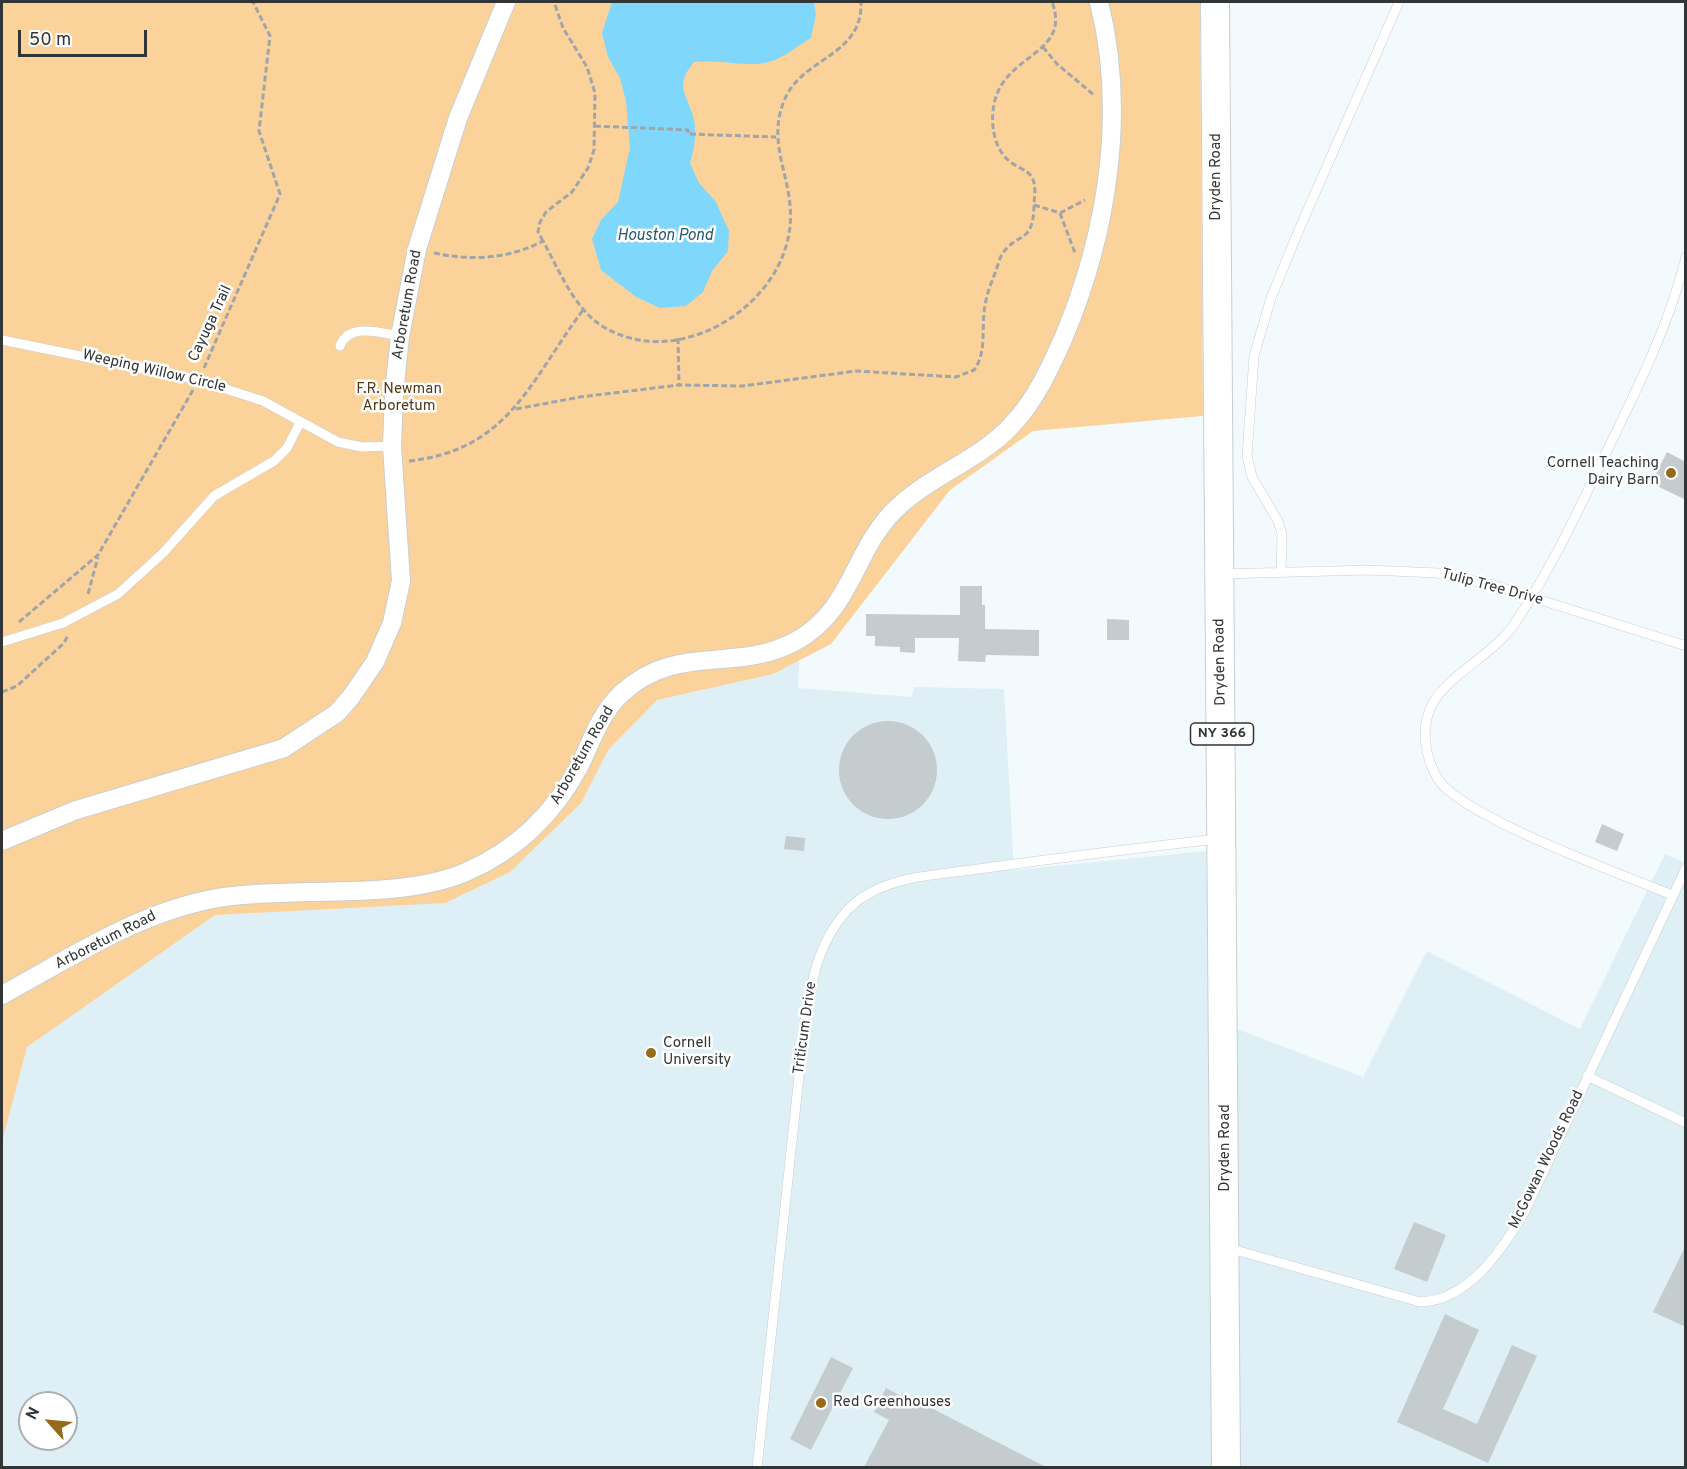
<!DOCTYPE html>
<html>
<head>
<meta charset="utf-8">
<style>
	body { margin:0 }
	#map { position:relative; width:1687px; height:1469px; overflow:hidden; background:#f2fafe; font-family:Overpass,sans-serif }
	canvas { display:block }
	.frame { position:absolute; inset:0; border:3px solid #323536; pointer-events:none }
	.north { position:absolute; left:18px; top:1391px; width:60px; height:60px; box-sizing:border-box; background:#fff; border:2px solid #adaeaf; border-radius:50%; rotate:297deg; font-size:16px; font-weight:700; line-height:24px; text-align:center; color:#323536 }
	.north::after { content:''; display:block; margin:auto; width:21px; height:27px; background:#976a19; clip-path:polygon(50% 0,100% 100%,50% 72%,0 100%) }
	.scale { position:absolute; left:18px; top:30px; width:129px; height:27px; box-sizing:border-box; border:3px solid #323536; border-top:0; padding-left:8px; font-size:18px; line-height:21px; white-space:nowrap; color:#323536; -webkit-text-stroke:4px #fff; paint-order:stroke }
</style>
</head>
<body>
<div id="map">
<canvas width="1687" height="1469"></canvas>
<div class="frame"></div>
<div class="north">N</div>
<div class="scale">50 m</div>
</div>
<script>
const ctx = document.querySelector('canvas').getContext('2d');
ctx.lineJoin = 'round';
function fillPath(path, color) { ctx.fillStyle = color; ctx.fill(path, 'evenodd'); }
function stroke(path, color, width, dash) { ctx.strokeStyle = color; ctx.lineWidth = width; ctx.lineCap = dash ? 'butt' : 'round'; ctx.setLineDash(dash || []); ctx.stroke(path); }
function label(font, color, halo, rows, align = 'center') {
  ctx.font = font + ' Overpass,sans-serif'; ctx.lineWidth = 5; ctx.setLineDash([]); ctx.textBaseline = 'middle'; ctx.strokeStyle = halo; ctx.fillStyle = color; for (const [text, x, y, turn = 0] of rows) {
    ctx.save(); ctx.translate(x, y); ctx.rotate((+turn || 0) * Math.PI / 180); ctx.textAlign = isNaN(turn) ? turn : align; if (halo) ctx.strokeText(text, 0, 0); ctx.fillText(text, 0, 0); ctx.restore();
  }
}
fillPath(new Path2D(`
	M800 648 798 688 912 697 914 687 1004 689 1014 870 1206 851 1211 1019 1363 1077 1427 951 1580 1029 1665 854 1685 863V1467L2 1468V1000L642 685ZM30 1403H66V1439H30Z`), '#deeff6');
fillPath(new Path2D(`
	M2 2H1200L1203 416 1033 431 950 490 831 644 773 674 657 700 608 750 581 803 510 872 445 903 215 915 27 1047 2 1142Z`), '#fbd39a');
fillPath(new Path2D(`
	M612 2H814L816 14 811 38C798 46 783 58 769 62 744 68 719 59 694 62 673 87 688 94 694 120 697 135 694 149 690 163L699 183 716 202 729 231 728 251 712 271 703 292 686 306 660 308 636 297 601 270 592 239 601 220 618 202 630 148 626 101 620 78 608 57 602 33Z`), '#7fd7fb');
fillPath(new Path2D(`
	M1667 452 1686 462V500L1651 483Z
	M960 586H982V605H985V629L1039 630V656L986 655 985 662 958 661 959 638H915V653L900 652V647L875 646V636H866V614L960 615Z
	M1107 619 1129 620V640H1107Z
	M839 770a49 49 0 1 1 98 0a49 49 0 1 1-98 0Z
	M1602 824 1624 834 1617 851 1595 842Z
	M786 836 805 838 804 851 784 849Z
	M1414 1222 1446 1235 1427 1282 1394 1269Z
	M1686 1245V1327L1653 1312Z
	M1445 1314 1479 1330 1443 1409 1477 1424 1512 1345 1537 1356 1488 1463 1397 1422Z
	M831 1357 853 1368 811 1450 790 1439Z
	M886 1388 901 1396 902 1393 1046 1467H864L889 1420 874 1412Z`), '#c4ccd0');
const service = new Path2D(`
	M2 340 198 380 263 401 338 442 362 447 392 446
	M340 346C349 322 381 333 400 336
	M1281 571 1282 534 1278 521 1252 477 1247 456 1254 356 1271 298 1298 232 1399 2
	M1222 574 1368 570 1438 573 1493 585 1686 646
	M2 642 63 623 118 594 163 553 214 496 274 461 287 448 300 423
	M1672 895C1624 875 1462 817 1438 779 1425 758 1420 728 1432 705 1447 675 1495 654 1515 623 1550 571 1576 515 1603 459 1635 393 1668 329 1686 257
	M1587 1076 1686 1123
	M1228 1248 1420 1302C1468 1301 1502 1250 1524 1213L1686 868
	M757 1468 805 1020C812 975 822 928 860 899 893 875 940 875 978 869 1058 858 1137 848 1217 839`);
const minor = new Path2D(`
	M2 841 76 810 284 748 337 713 351 697 375 662 392 623 401 581 392 446 394 394 400 336 417 249 458 118 506 2
	M2 995C72 957 143 909 224 897 297 886 399 901 466 872 517 850 554 814 580 765 592 740 601 712 622 693 678 642 735 674 796 641 850 611 853 556 890 515 925 477 976 463 1011 426 1035 401 1049 370 1063 339 1107 235 1127 113 1099 2`);
const primary = new Path2D(`
	M1215 2 1226 1468`);
stroke(service, '#c7cfd2', 10);
stroke(minor, '#c7cfd2', 20);
stroke(primary, '#c7cfd2', 30);
stroke(new Path2D(`
	M1043 47 1057 64 1094 95
	M595 126 688 130V134L776 137
	M1034 205 1060 213 1085 200
	M1060 213 1075 253
	M543 241 538 232 540 222 546 212 572 192 588 168 594 150 595 93 587 67 563 28 554 2
	M434 253C471 261 509 259 543 241 559 270 574 308 602 326 673 370 771 314 788 239 800 185 764 150 784 101 801 57 863 57 861 2
	M678 338 679 384
	M204 368 280 194 259 131 270 36 253 2
	M516 409 580 397 679 385 743 386 856 371 956 377 974 370C986 354 982 332 984 313 985 299 990 286 995 273 997 268 999 261 1001 256 1016 231 1033 246 1034 206 1034 198 1036 190 1034 183 1032 172 1023 170 1015 165 994 153 990 126 994 104 1004 53 1072 55 1052 2
	M409 461C509 450 530 381 583 310
	M88 594 98 557
	M19 622 98 555 193 390
	M2 692 17 686 64 643 68 635`), '#9fa5a8', 3, [6, 3]);
stroke(service, '#fff', 9);
stroke(minor, '#fff', 18);
stroke(primary, '#fff', 28);
for (const [x, y, r, color] of [
	[1671,473,6,"#976a19"],
	[651,1053,6,"#976a19"],
	[821,1403,6,"#976a19"]
]) { const dot = new Path2D(); dot.arc(x, y, r, 0, 2 * Math.PI); ctx.fillStyle = color; ctx.fill(dot); stroke(dot, '#fff', 2); }
for (const [x, y, w] of [
	[1222,734,63]
]) { const box = new Path2D(); box.roundRect(x - w / 2, y - 11, w, 22, 4.5); ctx.fillStyle = '#fff'; ctx.fill(box); stroke(box, '#323536', 1.5); }
label('bold 14px', '#323536', null, [
	["NY 366",1222,734]
]);
label('15px', '#323536', '#fff', [
	["Dryden Road",1217,177,-90],
	["Arboretum Road",408,305,-80],
	["Cayuga Trail",211,324,-65],
	["Weeping Willow Circle",154,372,13],
	["Tulip Tree Drive",1492,588,15],
	["Dryden Road",1221,662,-91],
	["Arboretum Road",583,756,-60],
	["Arboretum Road",106,941,-27],
	["Triticum Drive",806,1028,-82],
	["Dryden Road",1226,1148,-90],
	["McGowan Woods Road",1547,1160,-64]
]);
label('15px', '#513a15', '#fff', [
	["F.R. Newman",399,390],
	["Arboretum",399,407]
]);
label('15px', '#323536', '#fff', [
	["Cornell Teaching",1659,464,"right"],
	["Dairy Barn",1659,481,"right"],
	["Cornell",663,1044],
	["University",663,1061],
	["Red Greenhouses",833,1403]
], 'left');
label('italic 16px', '#27586b', '#fff', [
	["Houston Pond",665,237]
]);
</script>
</body>
</html>
